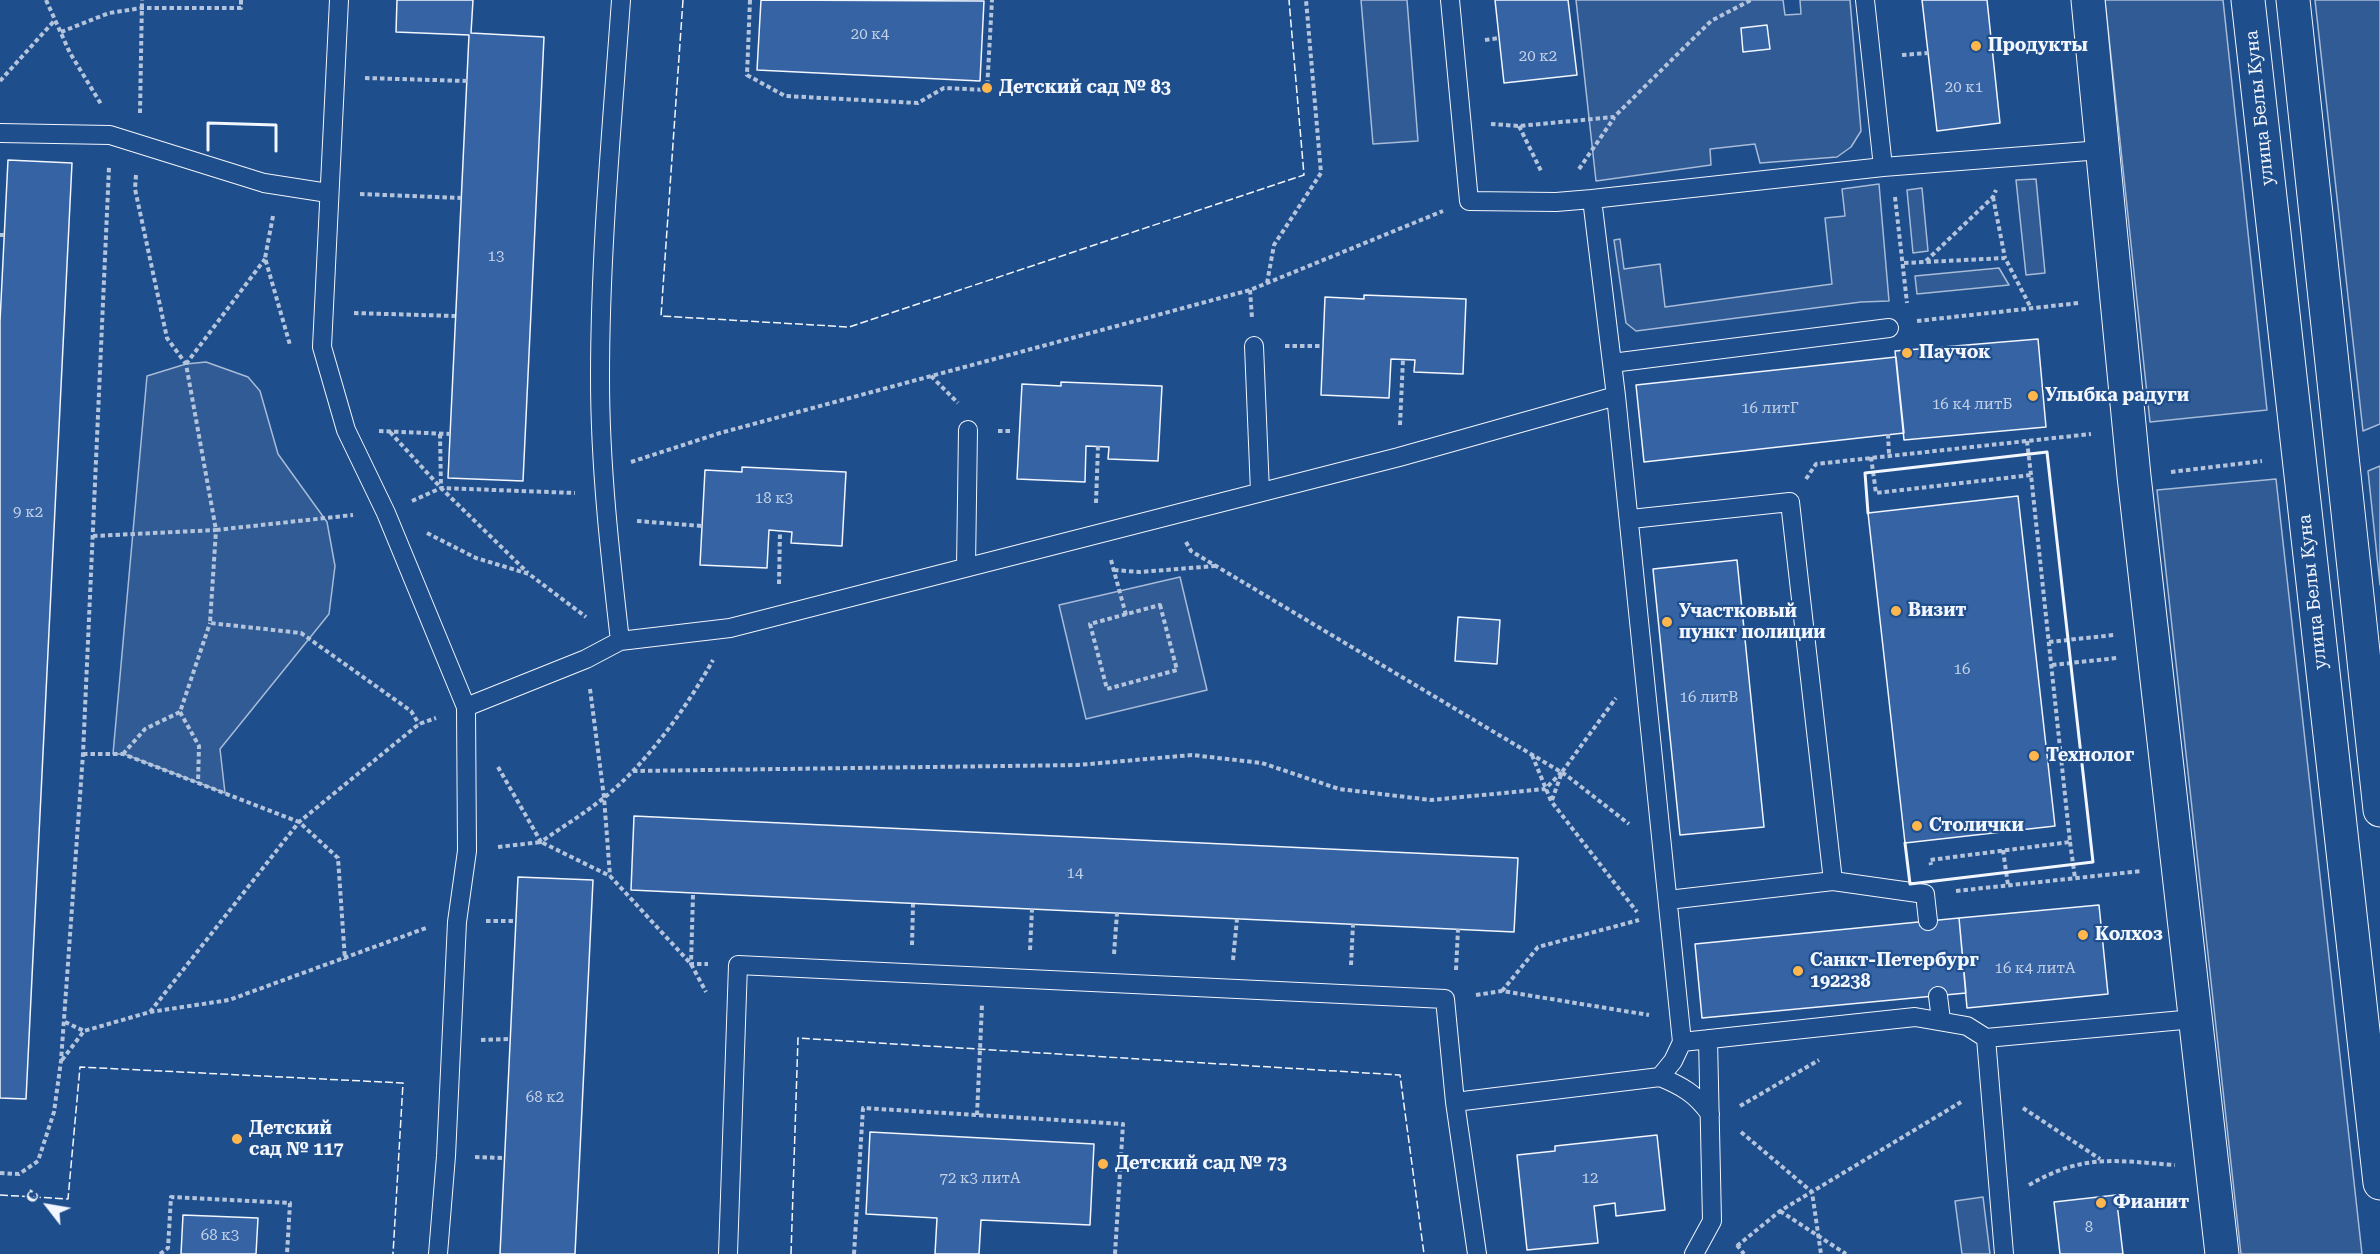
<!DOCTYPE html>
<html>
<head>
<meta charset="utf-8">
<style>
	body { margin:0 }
	#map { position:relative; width:2380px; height:1254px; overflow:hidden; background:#1f4e8c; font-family:"Roboto Serif",serif }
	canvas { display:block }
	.north { position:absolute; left:18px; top:1176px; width:60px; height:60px; -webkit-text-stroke:4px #1f4e8c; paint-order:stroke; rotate:301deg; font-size:16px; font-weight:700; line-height:24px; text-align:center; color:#f2f6ff }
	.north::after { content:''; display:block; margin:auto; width:21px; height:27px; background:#f2f6ff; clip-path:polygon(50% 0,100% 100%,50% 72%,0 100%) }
</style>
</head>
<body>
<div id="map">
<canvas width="2380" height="1254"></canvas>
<div class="north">С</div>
</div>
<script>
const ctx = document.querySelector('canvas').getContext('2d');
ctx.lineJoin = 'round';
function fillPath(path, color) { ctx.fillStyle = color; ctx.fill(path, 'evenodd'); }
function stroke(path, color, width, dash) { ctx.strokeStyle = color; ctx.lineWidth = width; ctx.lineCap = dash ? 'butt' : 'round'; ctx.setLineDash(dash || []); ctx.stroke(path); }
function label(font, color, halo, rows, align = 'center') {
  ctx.font = font + ' "Roboto Serif",serif'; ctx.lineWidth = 4.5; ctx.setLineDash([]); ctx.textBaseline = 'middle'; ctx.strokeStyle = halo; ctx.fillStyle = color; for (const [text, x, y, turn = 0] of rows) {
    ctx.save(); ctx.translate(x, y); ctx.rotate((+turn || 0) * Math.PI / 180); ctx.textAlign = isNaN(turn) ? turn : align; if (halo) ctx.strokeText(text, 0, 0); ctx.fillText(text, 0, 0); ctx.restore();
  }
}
const built = new Path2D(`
	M1361 0H1407L1418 141 1373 144Z
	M1576 0H1783L1785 15 1801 14 1800 0H1850L1861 131 1851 147 1837 157 1760 163 1755 144 1710 149 1711 165 1596 181Z
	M2105 0H2223L2267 410 2150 422Z
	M2315 0H2380V424L2363 431Z
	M2036 179 2045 273 2026 275 2016 180Z
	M1879 184 1889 301 1861 302 1636 331 1626 323 1614 240 1620 239 1624 269 1660 264 1665 307 1832 284 1825 218 1845 216 1842 189Z
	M1922 188 1928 251 1913 253 1907 190Z
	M1999 268 2009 285 1917 294 1915 276Z
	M206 362 248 377 260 391 278 454 327 522 335 566 329 614 220 749 225 793 124 754H113L147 376 186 364Z
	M2380 466V585L2368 471Z
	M2276 479 2362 1254H2241L2157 490Z
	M1180 577 1207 690 1086 719 1059 605Z
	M1983 1197 1990 1254H1962L1955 1201Z`);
fillPath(built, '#305b95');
stroke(built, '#a8bbd7', 1.5);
const building = new Path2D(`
	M397 0H473L471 33 544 37 523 481 448 478 469 35 396 32Z
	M761 0 984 1 980 81 757 70Z
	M1495 0H1568L1577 75 1504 83Z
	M1922 0H1987L2000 123 1937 131Z
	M1767 25 1770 49 1743 52 1741 28Z
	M8 160 72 163 26 1099 0 1098V321Z
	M1364 295 1466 299 1463 374 1414 372 1415 360 1391 359 1389 398 1321 395 1325 297 1364 299Z
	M2038 339 2046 427 1904 440 1895 351Z
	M1896 357 1904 433 1644 462 1636 385Z
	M1061 382 1162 386 1158 461 1108 459 1109 447 1086 446 1085 482 1017 479 1022 384 1061 386Z
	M742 467 846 472 842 546 791 543 792 532 769 530 767 568 700 565 705 470 742 472Z
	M2018 496 2055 826 1905 843 1868 513Z
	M1737 560 1764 827 1680 835 1653 569Z
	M1458 617 1500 620 1497 664 1455 661Z
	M634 816 1518 858 1514 932 631 890Z
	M518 877 593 880 575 1254H500Z
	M2099 905 2108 994 1967 1008 1959 918Z
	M1959 918 1966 993 1702 1018 1695 944Z
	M870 1132 1094 1144 1090 1225 981 1220 979 1254H935L937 1218 866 1214Z
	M1657 1135 1665 1210 1616 1216 1615 1203 1594 1206 1598 1243 1527 1250 1517 1155 1555 1151V1146Z
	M2116 1195 2123 1254H2060L2054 1202Z
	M183 1215 258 1218 256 1254H181Z`);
fillPath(building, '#3563a3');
stroke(building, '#f2f6ff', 1.5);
const lane = new Path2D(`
	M339 0 322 347 346 430 386 513 466 707 467 851 457 922 446 1156 438 1254
	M1450 0 1469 201 1556 202 1592 199
	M1865 0 1883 167
	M0 133 110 135 264 183 328 193
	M1254 346 1260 492
	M1612 363 1889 328
	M1616 396 1682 1042 1915 1017 1967 1026 1986 1038 2194 1019
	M1631 519 1790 502 1833 881 1668 900
	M966 567 968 430
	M620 641C610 554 600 466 600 378 600 252 612 126 621 0
	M466 707 586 659 620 641 730 628 1399 457 1616 396 1592 199 1883 167 2101 150
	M1833 881 1925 894 1928 921
	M1938 996 1941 1020
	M1986 1038 2004 1254
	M1660 1077C1682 1086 1696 1094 1710 1114
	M1455 1102 1660 1077 1673 1061 1682 1042
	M728 1254 738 965 1445 999 1455 1102 1477 1254
	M1694 1254 1712 1221 1708 1039`);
const street = new Path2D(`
	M2088 0 2134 476 2222 1254`);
const secondary = new Path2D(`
	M2248 0 2380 1183
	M2293 0 2380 810`);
stroke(lane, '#f2f6ff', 20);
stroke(street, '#f2f6ff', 35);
stroke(secondary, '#f2f6ff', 35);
stroke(new Path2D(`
	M46 0 70 53 101 104
	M750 0 747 75 785 96 918 103 944 88 987 90 992 0
	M61 32 109 13 142 8H241V0
	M1485 40 1499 38
	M1902 55 1928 53
	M365 78 467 81
	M0 81 55 20
	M140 113 142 0
	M1491 124 1519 126 1614 117 1711 21 1751 0
	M1519 126 1542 173
	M1579 169 1614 118
	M136 175 135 189 167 338 186 364 216 530 353 515
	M360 194 461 198
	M1895 197 1907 303
	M1993 197 2005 258
	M273 216 265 258 290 345
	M0 235H4
	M1926 261 1993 197 1996 190
	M1904 263 2005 258 2031 308
	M1267 283 1274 245 1321 173 1306 0
	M1250 290 1252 318
	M354 313 455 316
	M1917 321 2079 303
	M1285 346H1323
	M186 364 265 259
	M931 376 958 403
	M1400 425 1403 359
	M379 431 450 434
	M998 431H1012
	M390 432 441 488 528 573
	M440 434 441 487
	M1888 434 1889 454
	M2027 441 2031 475
	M1871 457 1876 493 2031 475 2070 842 1930 860 1931 865
	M631 462 720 433 1250 290 1443 211
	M2171 472 2262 461
	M1806 479 1816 464 2091 434
	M412 501 441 488 575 493
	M1096 503 1098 446
	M637 521 702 526
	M427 533 476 558 529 574 586 617
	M93 536 216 530 210 623 301 633 411 711 419 724
	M1186 542 1191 551 1216 566 1566 775 1629 824
	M1111 560 1126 615
	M1114 570 1140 572 1215 566
	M779 584 780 531
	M1160 605 1177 670 1107 689 1090 624Z
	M2049 642 2114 635
	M2052 665 2117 658
	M590 689 604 797 610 876
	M180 712 199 746 198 783
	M83 754H123L299 822 338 858 345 960
	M123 754 145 729 180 712 210 623
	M1532 755 1551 801 1637 912
	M498 767 541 842C562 827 585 813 605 797 647 763 687 707 713 660
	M633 771 1078 765 1192 755 1262 763 1339 789 1431 800 1545 789 1562 772
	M1552 800 1562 772 1616 698
	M2070 842 2075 878
	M498 847 541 842 610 876 691 964 706 992
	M2003 850 2008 885
	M1956 891 2142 871
	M693 895 691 964H708
	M486 921H515
	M912 945 913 904
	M1030 950 1032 909
	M1114 954 1117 913
	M1233 960 1237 919
	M1351 965 1353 924
	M1456 970 1458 929
	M1502 991 1538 947 1639 920
	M1476 995 1502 991 1649 1015
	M150 1012 299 822 419 724 436 718
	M65 1022 84 1031
	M481 1040 510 1039
	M62 1060 84 1031 150 1012 229 1000 426 928
	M1740 1106 1819 1060
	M2023 1108 2100 1159
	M977 1115 982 1005
	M1741 1132 1812 1192 1821 1254
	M475 1157 504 1158
	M0 1173 19 1174 38 1161 54 1112 61 1061 83 754 109 167
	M2029 1185C2084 1153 2116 1161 2175 1165
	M1780 1211 1846 1254
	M1737 1245 1744 1254
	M1737 1246 1780 1211 1961 1102
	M160 1254 168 1248 171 1197 290 1203 287 1254
	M854 1254 863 1108 1123 1124 1115 1254`), '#b3c4dc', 4, [4.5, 3]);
stroke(lane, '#1f4e8c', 18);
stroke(street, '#1f4e8c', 33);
stroke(secondary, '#1f4e8c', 33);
stroke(new Path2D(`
	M683 0 661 316 849 327 1304 175 1289 0
	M0 1195 68 1199 80 1067 403 1083 393 1254
	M791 1254 798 1038 1400 1075 1424 1254`), '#f2f6ff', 1.5, [8, 3]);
stroke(new Path2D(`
	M208 150V123L276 125V151
	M1868 513 1865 473 2047 452 2093 862 1910 884 1905 843`), '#f2f6ff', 3);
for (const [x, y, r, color] of [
	[1976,46,6,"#ffb74d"],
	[987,88,6,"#ffb74d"],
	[1907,353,6,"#ffb74d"],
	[2033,396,6,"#ffb74d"],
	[1896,611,6,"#ffb74d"],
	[1667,622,6,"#ffb74d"],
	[2034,756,6,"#ffb74d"],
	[1917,826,6,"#ffb74d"],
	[2083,935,6,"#ffb74d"],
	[1798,971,6,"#ffb74d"],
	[237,1139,6,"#ffb74d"],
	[1103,1164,6,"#ffb74d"],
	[2101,1203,6,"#ffb74d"]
]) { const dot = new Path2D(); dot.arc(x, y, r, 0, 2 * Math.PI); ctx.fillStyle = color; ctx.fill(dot); stroke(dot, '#1f4e8c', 2); }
label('15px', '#c3d1e8', null, [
	["20 к4",870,35],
	["20 к2",1538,57],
	["20 к1",1964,88],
	["13",496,257],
	["16 к4 литБ",1972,405],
	["16 литГ",1770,409],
	["18 к3",774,499],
	["9 к2",28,513],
	["16",1962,670],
	["16 литВ",1709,698],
	["14",1075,874],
	["16 к4 литА",2035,969],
	["68 к2",545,1098],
	["72 к3 литА",980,1179],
	["12",1590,1179],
	["8",2089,1228],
	["68 к3",220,1236]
]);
label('bold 18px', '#f2f6ff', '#1f4e8c', [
	["Продукты",1988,46],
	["Детский сад № 83",999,88],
	["Паучок",1919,353],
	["Улыбка радуги",2045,396],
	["Визит",1908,611],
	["Участковый",1679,612],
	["пункт полиции",1679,633],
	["Технолог",2046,756],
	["Столички",1929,826],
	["Колхоз",2095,935],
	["Санкт-Петербург",1810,961],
	["192238",1810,982],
	["Детский",249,1129],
	["сад № 117",249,1150],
	["Детский сад № 73",1115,1164],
	["Фианит",2113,1203]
], 'left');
label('18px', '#f2f6ff', '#1f4e8c', [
	["улица Белы Куна",2260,108,-96],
	["улица Белы Куна",2313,592,-96]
]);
</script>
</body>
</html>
